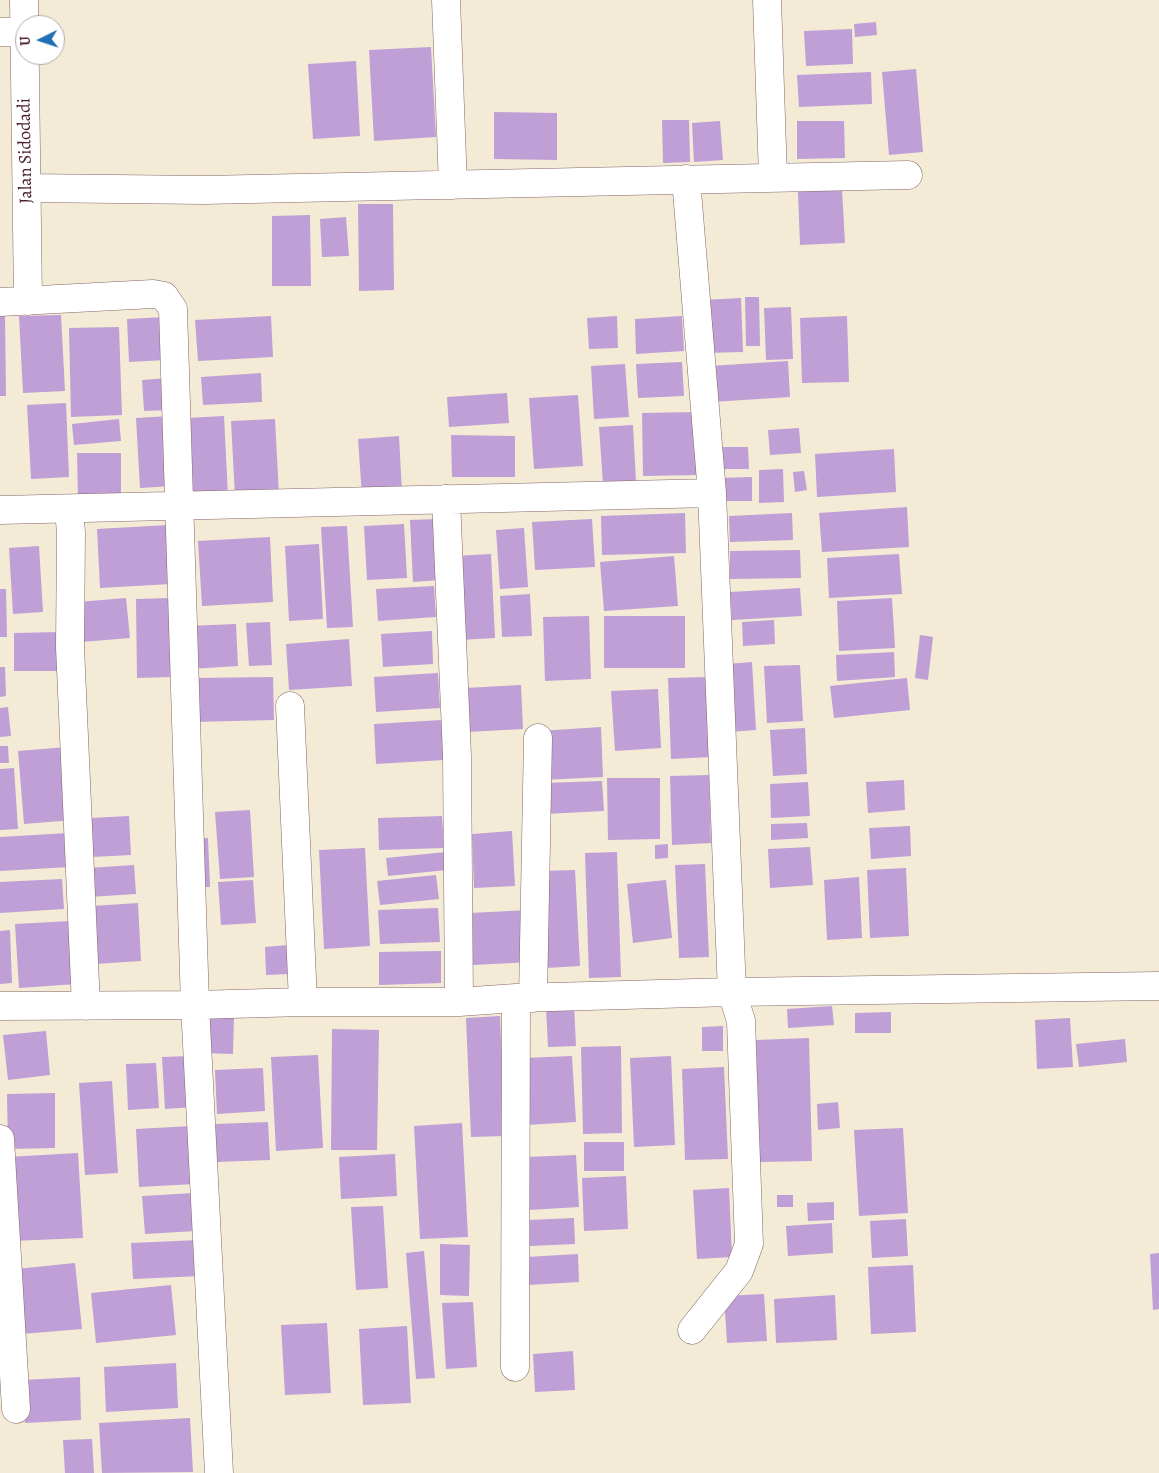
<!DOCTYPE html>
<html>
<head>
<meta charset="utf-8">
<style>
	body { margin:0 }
	#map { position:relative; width:1159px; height:1473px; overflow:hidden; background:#f3ebd6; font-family:Alegreya,serif }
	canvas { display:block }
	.north { position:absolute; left:15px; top:15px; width:50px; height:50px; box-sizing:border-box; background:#fff; border:1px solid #b7a5aa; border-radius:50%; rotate:266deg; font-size:14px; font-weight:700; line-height:20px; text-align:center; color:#4a1f2b }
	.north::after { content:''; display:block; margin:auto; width:18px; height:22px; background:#1f6fb2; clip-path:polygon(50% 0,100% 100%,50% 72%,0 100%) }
</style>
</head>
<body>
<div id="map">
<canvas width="1159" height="1473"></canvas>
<div class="north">U</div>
</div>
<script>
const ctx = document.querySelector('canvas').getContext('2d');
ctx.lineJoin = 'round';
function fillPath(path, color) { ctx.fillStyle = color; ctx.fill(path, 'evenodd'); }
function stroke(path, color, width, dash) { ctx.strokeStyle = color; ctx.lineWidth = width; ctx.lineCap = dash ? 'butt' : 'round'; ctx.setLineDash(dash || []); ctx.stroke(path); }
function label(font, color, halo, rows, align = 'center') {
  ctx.font = font + ' Alegreya,serif'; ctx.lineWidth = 4; ctx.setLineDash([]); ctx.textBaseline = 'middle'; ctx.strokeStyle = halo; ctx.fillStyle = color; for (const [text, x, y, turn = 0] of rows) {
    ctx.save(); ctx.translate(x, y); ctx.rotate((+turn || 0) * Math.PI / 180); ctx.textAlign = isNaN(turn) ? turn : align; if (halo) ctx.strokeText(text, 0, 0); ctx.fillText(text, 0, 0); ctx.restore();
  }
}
fillPath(new Path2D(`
	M876 22 877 35 855 37 854 24Z
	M852 29 853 64 806 66 804 31Z
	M431 47 436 137 374 141 369 50Z
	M356 61 360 136 313 139 308 64Z
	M916 69 923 152 889 155 882 72Z
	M871 72 872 104 799 107 797 75Z
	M494 112 557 113V160L494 159Z
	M662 120H689L690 162 663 163Z
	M720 121 723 160 694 162 692 123Z
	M797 121H844L845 158 797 159Z
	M842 189 845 243 800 245 798 192Z
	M358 204H393L394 290 359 291Z
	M310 215 311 286H272V216Z
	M346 217 349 256 322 257 320 219Z
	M745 297H759L760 346H746Z
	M741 298 743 352 705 353 703 300Z
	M791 307 793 359 766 360 764 308Z
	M61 315 65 391 23 393 19 316Z
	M0 316H5L6 396H0Z
	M271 316 273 357 198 361 195 320Z
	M617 316 618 348 589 349 587 318Z
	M682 316 684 351 636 354 635 319Z
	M847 316 849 382 802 383 800 318Z
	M164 317 166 360 129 362 127 319Z
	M119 327 122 415 71 417 69 328Z
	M788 361 790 397 712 402 710 366Z
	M682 362 684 396 638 398 636 364Z
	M625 364 629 417 594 419 591 366Z
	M261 373 262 402 203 405 201 377Z
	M168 378 170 410 144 411 142 380Z
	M507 393 509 423 449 427 447 397Z
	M578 395 583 466 534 469 529 398Z
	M66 403 69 477 31 479 27 405Z
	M697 412 699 475 643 476 642 413Z
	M169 416 173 486 140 488 136 418Z
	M224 416 228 496 191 498 186 418Z
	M119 419 121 441 74 445 72 424Z
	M275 419 279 495 235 497 231 421Z
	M633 425 636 482 603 484 599 427Z
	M799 428 801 453 770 455 768 430Z
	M451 435 515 436V477H452Z
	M399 436 402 493 362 496 358 439Z
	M710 447H748L749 469H710Z
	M894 449 896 492 817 497 815 454Z
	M77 453H121V501H78Z
	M783 469 784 502 759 503V470Z
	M804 471 807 490 795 492 793 472Z
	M752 477V501H719L718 478Z
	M907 507 909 547 822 552 819 513Z
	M685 513 686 553 602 555 601 516Z
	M792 513 793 540 730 542 729 516Z
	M437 519 440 580 413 582 410 520Z
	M592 519 595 567 535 570 532 522Z
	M404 524 407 578 367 580 364 526Z
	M168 525 171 584 100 588 97 529Z
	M347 526 353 627 327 628 321 527Z
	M524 528 528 587 500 589 496 530Z
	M270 537 273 602 202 606 198 541Z
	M319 544 323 619 289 621 285 546Z
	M39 546 43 612 13 614 9 548Z
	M800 550 801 578 730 579V551Z
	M491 554 495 638 460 640 455 556Z
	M899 554 902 594 829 598 827 558Z
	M674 556 678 606 604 611 600 562Z
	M434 586 436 617 378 621 376 589Z
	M800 588 802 616 732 620 730 592Z
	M0 589H6L7 637H0Z
	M530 594 532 636 502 637 500 596Z
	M126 598 130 638 81 642 78 602Z
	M170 598 172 677 137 678 136 599Z
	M892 598 895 648 839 651 837 601Z
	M589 616 591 679 545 681 543 617Z
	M604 616H685V668H604Z
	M774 620 775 644 743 646 742 622Z
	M270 622 272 665 249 666 246 623Z
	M236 624 238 666 190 669 188 626Z
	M432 631 433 664 383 667 381 634Z
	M62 632 63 671H14V633Z
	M920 635 933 637 928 680 915 678Z
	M349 639 352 686 289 690 286 644Z
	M894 652 895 677 837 681 836 655Z
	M752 662 756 730 730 732 727 664Z
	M800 665 803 721 767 723 764 666Z
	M0 667H5L6 696 0 697Z
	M438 673 440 708 376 712 374 677Z
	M273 677 274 720 194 722 193 678Z
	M707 677 711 757 671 759 668 678Z
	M907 678 910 710 834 718 830 686Z
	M521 685 523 729 467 732 465 688Z
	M658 689 661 748 615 751 611 691Z
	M8 707 11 736 0 737V708Z
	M442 720 444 760 376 764 374 724Z
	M601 727 603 777 543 780 540 731Z
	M805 728 807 774 773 776 770 730Z
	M0 746H8L9 763H0Z
	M67 747 73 820 24 824 18 751Z
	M14 768 18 829 0 830V769Z
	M709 775 711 843 672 845 670 776Z
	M607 778H660V839L608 840Z
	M904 780 905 810 868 813 866 782Z
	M602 781 604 811 545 814 544 783Z
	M808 782 810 816 771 818 770 784Z
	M250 810 254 877 220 879 215 812Z
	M129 816 131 855 92 857 90 818Z
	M442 816 444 848 379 850 378 818Z
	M807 823 808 838 771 840V824Z
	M910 826 911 856 871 859 869 828Z
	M512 831 515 886 474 888 472 834Z
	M68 833 70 867 0 871V837Z
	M208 838 210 887H194L192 839Z
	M668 844V858L655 859V845Z
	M810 847 813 885 770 888 768 849Z
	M365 848 370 946 324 949 319 850Z
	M446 852 447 870 388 876 386 858Z
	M617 852 621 977 589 978 585 853Z
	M705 864 709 957 679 958 675 865Z
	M134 865 136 894 89 897 88 868Z
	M906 868 909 936 870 938 867 870Z
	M575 870 580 966 546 968 541 871Z
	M436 875 439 899 380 905 377 881Z
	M859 877 862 938 827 940 824 880Z
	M62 879 64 909 0 913V882Z
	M253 880 256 923 221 925 218 882Z
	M666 880 672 938 633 943 627 884Z
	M138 903 141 961 95 964 92 906Z
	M438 908 440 942 380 944 378 910Z
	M529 910 532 962 473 965 470 913Z
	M71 921 76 984 19 988 15 924Z
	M10 930 12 983 0 984V931Z
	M288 945 290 974 266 975 265 947Z
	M441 951V983L379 985V952Z
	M574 1005 576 1046 548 1047 546 1007Z
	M832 1006 834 1025 788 1028 787 1009Z
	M891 1012V1033H855V1013Z
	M203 1015 234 1016 233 1054 202 1053Z
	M500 1016 505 1136 471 1137 466 1018Z
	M1070 1018 1073 1067 1037 1069 1035 1020Z
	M723 1026V1051H702V1027Z
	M332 1029 379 1030 377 1150H331Z
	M46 1031 50 1075 8 1080 3 1035Z
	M809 1038 812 1161 759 1162 756 1040Z
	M1125 1039 1127 1062 1079 1067 1076 1044Z
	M621 1046 622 1133 583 1134 581 1047Z
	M318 1055 323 1148 276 1151 271 1057Z
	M190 1056 193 1107 165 1109 162 1057Z
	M572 1056 576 1122 527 1125 524 1058Z
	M671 1056 675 1145 634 1147 630 1058Z
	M156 1063 159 1108 128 1110 126 1064Z
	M724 1067 728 1159 685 1160 682 1069Z
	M263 1068 265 1111 217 1114 215 1070Z
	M112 1081 118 1173 85 1175 79 1083Z
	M55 1093V1148L8 1149 7 1094Z
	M838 1102 840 1128 818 1130 817 1104Z
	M268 1122 270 1160 217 1162 215 1124Z
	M462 1123 468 1237 420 1239 414 1126Z
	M192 1126 195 1184 139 1187 136 1129Z
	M903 1128 908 1213 859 1216 854 1130Z
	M584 1142H624V1171H584Z
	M78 1153 83 1238 12 1241 7 1157Z
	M395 1154 397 1196 341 1199 339 1157Z
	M576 1155 579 1207 529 1210 526 1157Z
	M626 1176 628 1229 584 1231 582 1178Z
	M729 1188 732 1257 697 1259 693 1190Z
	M194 1193 196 1231 145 1234 142 1196Z
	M777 1195H793V1207H777Z
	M834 1202V1220L808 1221 807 1203Z
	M383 1206 388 1288 356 1290 351 1207Z
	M574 1218 575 1244 530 1246 529 1220Z
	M906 1219 908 1256 872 1258 870 1221Z
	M832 1223 833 1253 788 1256 786 1226Z
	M199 1240 201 1276 133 1279 131 1243Z
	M440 1244 470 1245 469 1296 440 1295Z
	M424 1251 435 1378 416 1379 406 1253Z
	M1159 1253V1309L1153 1310 1150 1254Z
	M578 1254 579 1282 528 1285 526 1257Z
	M75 1263 82 1329 22 1334 16 1269Z
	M913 1265 916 1332 871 1334 868 1267Z
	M171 1285 176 1335 96 1343 91 1293Z
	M764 1294 767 1341 727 1343 724 1296Z
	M835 1295 837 1340 776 1343 774 1299Z
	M473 1302 477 1367 446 1369 442 1303Z
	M327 1323 331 1393 285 1395 281 1325Z
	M407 1326 411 1403 363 1405 359 1329Z
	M573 1351 575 1390 535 1392 533 1354Z
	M176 1363 178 1408 106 1412 104 1367Z
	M80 1377 81 1420 25 1423 23 1380Z
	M190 1418 193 1472 102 1473 99 1423Z
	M92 1439 94 1473H65L63 1440Z`), '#bf9fd5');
const minor = new Path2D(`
	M24 0 28 301
	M446 0 453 185
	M767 0 773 177
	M0 32H24
	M686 179 712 493 732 992 741 1021 749 1244 739 1271 692 1330
	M27 188 204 190 908 175
	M0 302 153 294 164 296 173 309 195 1005 219 1473
	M446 499 457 756 459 1002
	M69 509 71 533 70 647 86 1006
	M0 510 712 493
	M290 706 303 1002
	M533 998 538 738
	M0 1006 195 1005 303 1002H459L516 998 732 992 1159 986
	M0 1139 16 1409
	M515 1367 516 998`);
stroke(minor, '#856667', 29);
stroke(minor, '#fff', 28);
label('18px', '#4a1f2b', '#fff', [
	["Jalan Sidodadi",26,151,-91]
]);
</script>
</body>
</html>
